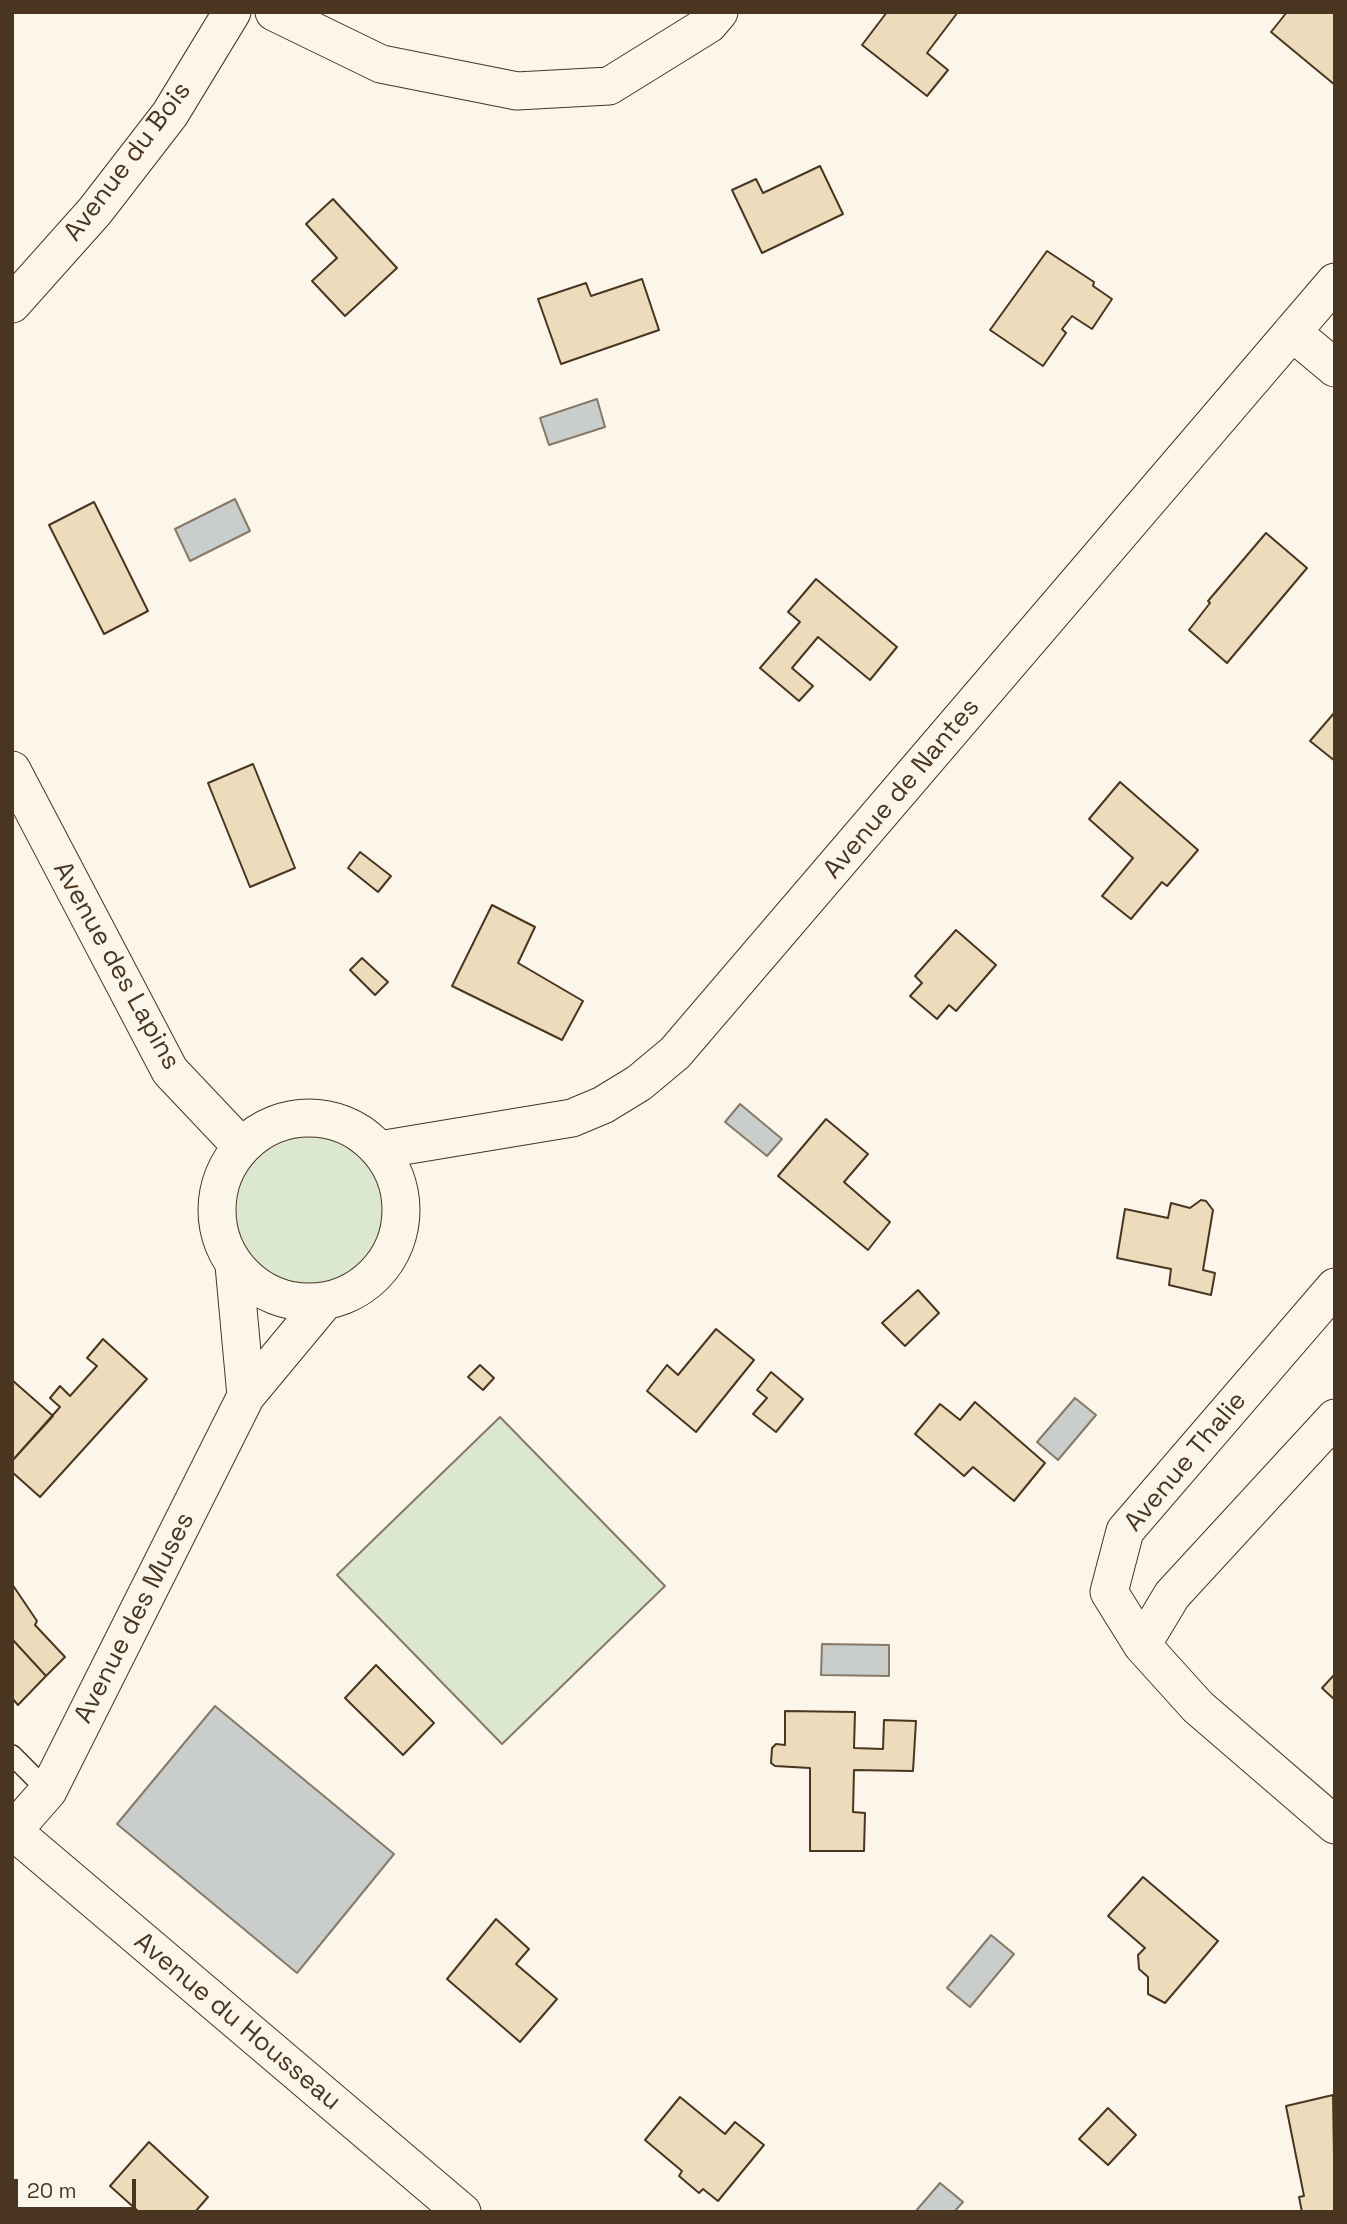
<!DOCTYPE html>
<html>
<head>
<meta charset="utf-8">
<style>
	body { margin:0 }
	#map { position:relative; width:1347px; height:2224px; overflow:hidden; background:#fbf6e9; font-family:"Space Grotesk",sans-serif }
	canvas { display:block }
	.frame { position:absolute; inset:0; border:14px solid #4a3520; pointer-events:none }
	.scale { position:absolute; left:14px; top:2179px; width:122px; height:32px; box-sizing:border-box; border:4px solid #4a3520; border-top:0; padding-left:9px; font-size:21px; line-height:24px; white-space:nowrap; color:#4a3520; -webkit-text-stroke:5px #fbf6e9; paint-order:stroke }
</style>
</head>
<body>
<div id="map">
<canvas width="1347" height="2224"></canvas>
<div class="frame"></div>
<div class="scale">20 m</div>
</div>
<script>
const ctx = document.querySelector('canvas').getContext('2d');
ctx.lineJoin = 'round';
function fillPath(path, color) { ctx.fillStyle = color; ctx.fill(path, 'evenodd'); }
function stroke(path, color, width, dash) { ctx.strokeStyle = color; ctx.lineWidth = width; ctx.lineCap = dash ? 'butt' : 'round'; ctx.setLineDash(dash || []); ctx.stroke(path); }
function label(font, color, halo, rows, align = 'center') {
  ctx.font = font + ' "Space Grotesk",sans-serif'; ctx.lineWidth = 5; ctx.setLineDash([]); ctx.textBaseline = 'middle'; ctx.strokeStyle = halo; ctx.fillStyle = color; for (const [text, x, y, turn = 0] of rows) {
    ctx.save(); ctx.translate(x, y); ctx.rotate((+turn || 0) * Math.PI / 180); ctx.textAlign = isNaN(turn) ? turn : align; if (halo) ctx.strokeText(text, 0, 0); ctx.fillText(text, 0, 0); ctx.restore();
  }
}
const green = new Path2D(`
	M232 1211a77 77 0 1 1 154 0a77 77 0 1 1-154 0Z
	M500 1417 665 1586 502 1744 337 1575Z`);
fillPath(green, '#dce7d0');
stroke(green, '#887966', 2);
const water = new Path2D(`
	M597 399 605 427 549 445 540 418Z
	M235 499 250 531 190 561 175 529Z
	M740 1104 782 1139 767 1156 725 1122Z
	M1075 1398 1096 1415 1058 1460 1037 1442Z
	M822 1644 889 1645V1676L821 1675Z
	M215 1706 394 1854 297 1973 117 1824Z
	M991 1935 1014 1954 970 2007 947 1988Z
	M940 2183 963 2202 954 2212H915Z`);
fillPath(water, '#c9cecd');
stroke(water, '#887966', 2);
const building = new Path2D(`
	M887 12H958L927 53 948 70 927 96 862 45Z
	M1287 12H1335V85L1271 32Z
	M820 166 843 214 762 253 732 190 756 179 763 193Z
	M333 199 397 268 345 316 312 281 337 258 306 224Z
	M1047 251 1094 282 1093 286 1112 299 1092 329 1072 316 1062 329 1066 333 1043 366 990 330Z
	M642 279 659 330 561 364 538 299 586 283 591 296Z
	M94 502 148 611 104 634 49 525Z
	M1266 533 1307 568 1227 663 1189 630 1210 603 1208 601Z
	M816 579 897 647 870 680 818 637 792 668 813 686 799 701 760 668 800 622 788 612Z
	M1335 712V761L1310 741Z
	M253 764 295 868 250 887 208 783Z
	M1120 782 1198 850 1167 886 1162 882 1131 919 1102 896 1133 858 1089 819Z
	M360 852 391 876 378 892 348 868Z
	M492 905 535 927 518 963 583 1001 562 1040 452 986Z
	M956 930 996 965 956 1011 949 1005 937 1019 910 996 922 983 915 976Z
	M362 958 388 982 375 995 350 970Z
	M826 1119 868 1154 844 1182 890 1222 868 1250 778 1176Z
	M1201 1200 1206 1201 1213 1210 1203 1270 1215 1273 1211 1295 1169 1285 1171 1269 1117 1258 1125 1209 1168 1218 1171 1203 1190 1208Z
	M918 1290 939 1313 905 1346 882 1323Z
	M716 1329 754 1360 696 1432 647 1391 667 1365 678 1375Z
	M103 1339 147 1379 40 1497 12 1472V1461L60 1407 50 1398 60 1386 70 1396 97 1366 87 1358Z
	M480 1365 494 1378 483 1390 468 1377Z
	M771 1372 803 1399 776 1432 753 1414 767 1398 757 1390Z
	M12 1380 53 1416 12 1461Z
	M975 1402 1045 1463 1014 1501 973 1467 964 1476 915 1434 940 1404 960 1420Z
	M12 1584 37 1621 35 1625 65 1657 46 1676 12 1639Z
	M12 1639 46 1676 18 1705 12 1698Z
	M376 1665 434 1723 403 1755 345 1698Z
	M1335 1674V1700L1322 1688Z
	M785 1711 855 1712 854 1748 883 1749 884 1720 916 1721 913 1771 854 1770 853 1812 865 1813 864 1851H810V1768L775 1766 771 1763 772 1748 776 1744 785 1745Z
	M1143 1877 1218 1941 1165 2003 1148 1994V1977L1139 1969 1138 1955 1145 1948 1108 1916Z
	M496 1919 529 1949 516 1964 557 1999 520 2042 447 1979Z
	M1333 2095 1335 2212H1302L1299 2197 1304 2196 1286 2106Z
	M680 2097 725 2134 735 2122 764 2145 718 2201 703 2189 699 2193 679 2176 682 2171 645 2140Z
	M1108 2108 1136 2135 1108 2165 1079 2139Z
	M149 2142 208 2197 195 2212H139L110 2186Z`);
fillPath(building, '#ecdcbc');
stroke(building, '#4a3520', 2);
const lane = new Path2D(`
	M12 1755 48 1791`);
const street = new Path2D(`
	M274 12 381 64 517 91 609 86 709 24 719 12
	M12 304 95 211 170 114 232 12
	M1292 332 1335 368
	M12 770 170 1071 241 1146
	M217 1210a92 92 0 1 1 184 0a92 92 0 1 1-184 0Z
	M379 1150 572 1118 603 1105 639 1083 675 1053 1335 282
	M234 1265 246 1396
	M1335 1287 1125 1531 1109 1592 1142 1645 1198 1707 1335 1825
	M1142 1645 1172 1595 1335 1418
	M13 1831 462 2212
	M12 1832 48 1791 246 1396 325 1301`);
stroke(lane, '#4a3520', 22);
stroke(street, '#4a3520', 39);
stroke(lane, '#fbf6e9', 19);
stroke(street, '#fbf6e9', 37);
label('26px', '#4a3520', '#fbf6e9', [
	["Avenue du Bois",128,162,-53],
	["Avenue de Nantes",902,789,-50],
	["Avenue des Lapins",116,966,61],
	["Avenue Thalie",1186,1462,-50],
	["Avenue des Muses",135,1618,-63],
	["Avenue du Housseau",237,2022,40]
]);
</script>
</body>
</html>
